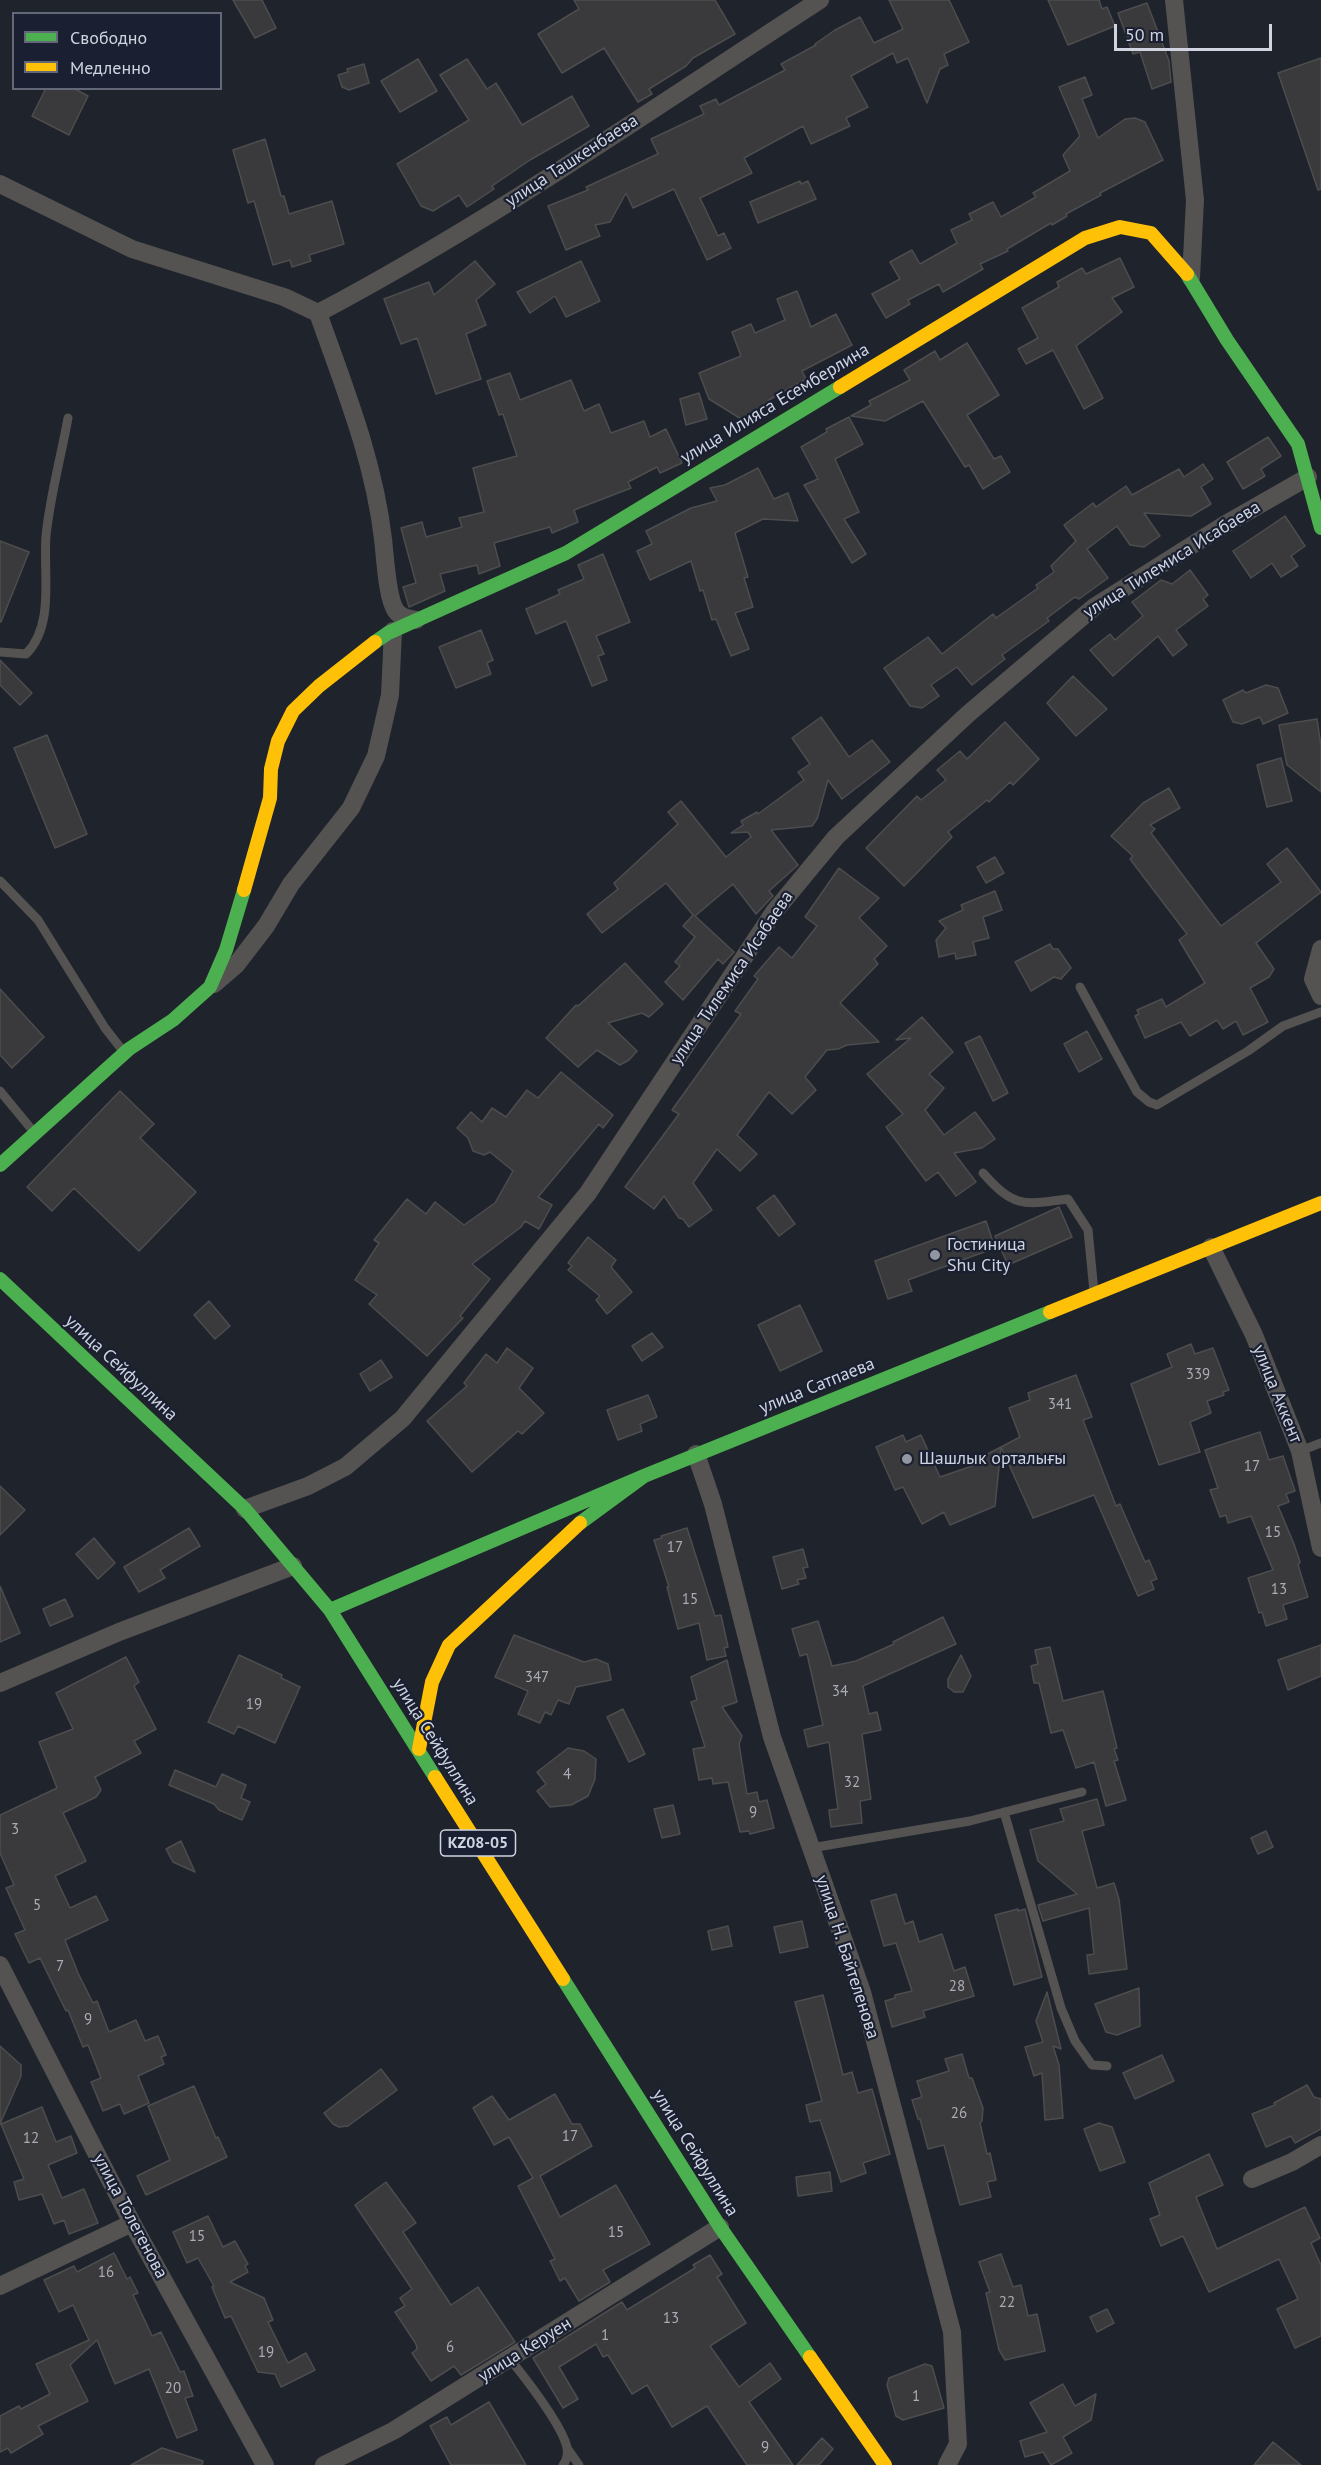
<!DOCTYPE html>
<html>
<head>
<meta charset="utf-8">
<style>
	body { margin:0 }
	#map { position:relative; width:1321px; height:2465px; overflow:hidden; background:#1f232c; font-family:"PT Sans",sans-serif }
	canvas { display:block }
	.legend { position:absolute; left:12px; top:12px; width:210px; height:78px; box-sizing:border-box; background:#1a2031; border:2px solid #626877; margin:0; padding:8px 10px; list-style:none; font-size:18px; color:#cfd4e0 }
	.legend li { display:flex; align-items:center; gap:12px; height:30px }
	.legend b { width:30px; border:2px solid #626877 }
	.scale { position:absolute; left:1114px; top:24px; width:158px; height:27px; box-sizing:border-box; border:3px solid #cfd4e0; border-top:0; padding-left:8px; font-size:18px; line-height:21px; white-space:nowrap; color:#cfd4e0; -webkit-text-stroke:4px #1a2031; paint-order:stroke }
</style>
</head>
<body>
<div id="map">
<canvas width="1321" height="2465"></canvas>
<ul class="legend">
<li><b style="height:8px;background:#4caf50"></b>Свободно</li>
<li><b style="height:8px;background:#ffc107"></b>Медленно</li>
</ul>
<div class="scale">50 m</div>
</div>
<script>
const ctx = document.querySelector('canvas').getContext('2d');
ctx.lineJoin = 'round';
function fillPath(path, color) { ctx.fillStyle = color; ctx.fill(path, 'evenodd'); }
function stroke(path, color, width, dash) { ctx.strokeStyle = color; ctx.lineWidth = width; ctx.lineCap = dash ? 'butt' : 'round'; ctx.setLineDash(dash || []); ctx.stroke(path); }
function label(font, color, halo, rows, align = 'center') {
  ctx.font = font + ' "PT Sans",sans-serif'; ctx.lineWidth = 4.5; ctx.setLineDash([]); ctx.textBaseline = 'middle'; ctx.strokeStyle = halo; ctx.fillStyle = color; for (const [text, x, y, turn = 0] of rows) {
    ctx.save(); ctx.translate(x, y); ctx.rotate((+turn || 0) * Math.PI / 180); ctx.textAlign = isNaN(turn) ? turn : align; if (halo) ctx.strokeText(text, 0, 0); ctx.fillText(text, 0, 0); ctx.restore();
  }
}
const building = new Path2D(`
	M233 0H262L276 28 255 38Z
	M574 0H715L735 34 693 58 686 66 649 89 652 94 638 102 604 48 562 73 538 34 579 9Z
	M889 0H949L969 42 944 54 948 65 940 69 927 103 908 58 897 63 893 53 851 76 868 107 846 118 850 126 811 144 803 126 744 158 752 173 700 198 718 236 724 233 731 248 707 260 674 189 633 208 626 193 610 222 595 225 600 236 566 250 548 206 588 190 586 187 658 154 651 139 704 114 700 106 716 99 719 105 785 70 781 64 816 45 815 44 835 30 860 17 874 43 903 29Z
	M1048 0H1099L1102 9 1107 7 1115 26 1068 45Z
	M1147 3 1169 61 1171 82 1152 89 1140 52 1133 54 1118 13Z
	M1321 58V189L1318 190 1278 73Z
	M418 59 437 91 400 112 381 81Z
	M467 59 487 89 496 83 522 125 572 96 589 126 530 160 492 186 494 189 467 207 459 195 433 211 421 206 397 164 469 120 440 75Z
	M364 64 369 83 349 90 342 87 338 75 348 72 347 69Z
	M1085 77 1092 95 1082 99 1098 138 1125 119 1135 118 1145 122 1163 160 1100 193 1101 195 1066 214 1067 216 1052 225 1051 223 1007 249 1008 251 980 264 983 269 943 292 939 284 908 300 910 304 886 318 872 294 900 279 890 262 912 250 920 264 957 243 951 230 972 220 969 214 993 202 1001 217 1036 197 1033 193 1070 171 1063 155 1080 136 1059 87Z
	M46 88H73L88 96 69 135 32 116Z
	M265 139 281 196H284L289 214 332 201 344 244 309 255 311 261 292 267 290 260 273 265 254 201 248 203 233 150Z
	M800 181 801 184 808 181 816 199 758 223 750 202Z
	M1120 258 1134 287 1112 298 1122 312 1076 346 1103 398 1084 409 1053 350 1026 364 1018 349 1038 338 1022 308 1059 287 1057 282 1082 268 1086 274Z
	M475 261 495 284 476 300 486 325 466 334 481 379 436 394 417 338 401 344 384 299 429 282 434 295Z
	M581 261 600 301 566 317 555 296 530 313 517 292Z
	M797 291 811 327 836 314 852 345 802 371 806 379 769 400 757 420 746 422 709 399 699 373 741 356 732 332 751 324 755 333 785 320 777 299Z
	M967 343 999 395 967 415 994 459 1001 456 1010 472 983 489 969 465 965 467 923 401 885 421 851 416 871 405 869 401 910 380 904 370 935 351 940 360Z
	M510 373 520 400 571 380 584 411 599 404 611 433 644 421 650 437 666 429 682 463 660 473 657 467 628 482 631 488 574 510 578 522 552 533 550 527 494 543 500 566 479 574 477 565 440 574 445 591 409 607 403 587 416 583 401 528 422 522 426 537 462 527 459 518 484 512 473 468 517 456 503 414 499 415 487 381Z
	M699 393 707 419 686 425 680 399Z
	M849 417 863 444 835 459 859 512 844 519 866 554 852 563 804 485 818 479 801 447 827 432 826 429Z
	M1268 437 1281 456 1261 469 1265 476 1243 489 1227 462Z
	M1203 464 1213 479 1201 487 1211 504 1191 516 1144 513 1160 536 1144 547 1130 545 1117 526 1087 549 1108 578 1079 599 1075 597 1047 618 1049 621 1002 655 1005 659 972 685 957 667 931 685 939 696 922 708 910 706 884 668 928 637 942 654 993 614 996 618 1038 588 1036 585 1054 572 1051 566 1076 541 1064 525 1093 503 1096 507 1126 486 1132 495 1179 469 1184 477Z
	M758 468 774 499 788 493 798 521 763 519 735 533 748 577 744 578 753 607 735 613 749 649 731 656 716 619 712 620 703 590 700 591 691 561 650 580 637 551 652 544 646 531 691 508 717 501 710 488 725 485Z
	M1285 516 1305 546 1291 556 1298 566 1281 577 1272 563 1251 578 1233 551Z
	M0 541 29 552 1 622H0Z
	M603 554 630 622 596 636 604 654 598 656 607 680 592 686 566 621 536 634 526 609 560 594 558 590 584 579 578 565Z
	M1190 570 1208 595 1203 599 1208 606 1176 630 1187 645 1173 656 1158 636 1113 676 1090 650 1110 634 1115 640 1143 616 1132 602 1161 580 1172 584Z
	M481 630 493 660 487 663 491 674 456 688 439 647Z
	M0 660 32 693 20 705 0 685Z
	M1073 676 1107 709 1076 736 1047 703Z
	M1266 685 1278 688 1288 713 1263 724 1260 717 1242 724 1233 722 1223 700 1243 690 1246 693Z
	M821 717 849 757 872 740 890 762 842 799 828 780 817 819 812 826 771 830 798 865 769 891 773 896 756 914 733 884 695 916 734 952 723 964 718 959 683 1000 665 982 680 966 675 962 695 937 683 926 693 915 666 883 602 933 587 914 618 889 614 883 678 824 668 812 681 801 726 857 751 837 748 832 731 833 743 825 741 821 757 812 758 814 804 780 798 772 810 764 792 738Z
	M1317 719 1321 746V792L1287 765 1279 725Z
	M1005 722 1039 759 1013 785 1010 782 989 802 987 800 948 832 952 837 904 886 866 848 917 796 921 800 946 780 937 770 960 751 967 759Z
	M47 735 87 834 55 848 14 748Z
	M1281 758 1292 801 1267 807 1257 765Z
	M1169 788 1180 808 1150 825 1155 829 1151 833 1221 926 1281 882 1267 864 1287 848 1321 892 1256 943 1274 969 1269 977 1250 988 1268 1022 1243 1035 1236 1021 1223 1029 1217 1020 1190 1036 1181 1022 1145 1038 1135 1016 1139 1014 1137 1010 1162 999 1166 1007 1205 983 1179 940 1187 934 1130 859 1133 856 1111 836 1143 803Z
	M995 857 1004 873 986 883 977 867Z
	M839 868 879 898 859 918 887 946 874 959 878 964 840 1003 879 1042 847 1045 838 1049 827 1050 805 1077 816 1090 792 1114 769 1092 737 1135 757 1154 740 1171 717 1149 693 1183 712 1210 689 1227 683 1219 679 1218 664 1196 654 1209 625 1187 679 1114 672 1110 741 1014 735 1011 758 979 754 976 779 947 792 958 817 926 805 917Z
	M995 891 1002 910 983 917 989 938 973 942 976 955 956 959 955 953 939 957 936 940 946 928 939 921 963 910 961 905Z
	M1050 944 1053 949H1058L1071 968 1061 979 1054 977 1031 991 1015 962Z
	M625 963 663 1004 649 1017 642 1013 608 1023 637 1051 629 1060 620 1065 597 1050 578 1067 546 1038 576 1005 578 1006Z
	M0 989 44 1037 12 1068 0 1055Z
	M922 1017 953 1052 929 1074 944 1088 925 1110 944 1135 975 1112 995 1139 982 1148 954 1153 976 1182 956 1196 938 1172 926 1181 886 1127 903 1114 867 1074 911 1038 896 1040Z
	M1087 1031 1102 1059 1079 1072 1064 1044Z
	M980 1036 1008 1093 993 1101 965 1043Z
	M561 1072 613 1115 603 1128 599 1124 538 1197 552 1205 539 1229 525 1221 521 1227 472 1264 490 1279 460 1316 463 1318 427 1356 369 1304 377 1295 355 1280 379 1243 374 1240 407 1199 426 1214 435 1202 464 1225 495 1203 513 1171 490 1152 484 1155 473 1151 468 1138 457 1128 471 1112 482 1122 492 1108 506 1117 527 1090 538 1098Z
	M120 1091 154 1124 140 1138 196 1192 139 1251 74 1188 52 1211 27 1187Z
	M774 1195 795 1224 779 1236 757 1208Z
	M1059 1207 1072 1237 1008 1265 995 1236Z
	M986 1221 995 1248 908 1280 912 1291 888 1299 875 1261Z
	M588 1237 616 1260 611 1267 632 1292 607 1314 596 1300 600 1296 568 1270 572 1266 568 1263Z
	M209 1301 230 1326 215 1339 194 1315Z
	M800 1305 822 1351 780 1371 758 1325Z
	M652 1333 663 1347 642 1361 632 1346Z
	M1191 1344 1195 1354 1213 1348 1229 1390 1223 1392 1224 1395 1207 1401 1211 1413 1190 1422 1200 1452 1159 1465 1131 1384 1172 1367 1167 1354Z
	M507 1348 533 1368 519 1388 544 1413 522 1434 518 1431 472 1472 427 1421 467 1386 464 1383 486 1354 497 1363Z
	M381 1360 392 1377 370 1391 360 1374Z
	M1076 1375 1092 1417 1083 1420 1116 1506 1120 1504 1145 1562 1149 1560 1157 1579 1151 1581 1154 1589 1138 1596 1094 1495 1033 1518 1001 1447 1020 1437 1009 1408 1030 1400 1028 1393Z
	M648 1395 657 1417 640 1424 642 1431 618 1440 607 1410Z
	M1260 1432 1269 1460 1283 1456 1295 1491 1286 1494 1289 1502 1278 1506 1294 1544 1300 1562 1298 1565 1308 1597 1283 1605 1287 1619 1266 1626 1262 1612 1259 1613 1248 1578 1273 1570 1251 1516 1228 1523 1226 1515 1220 1517 1210 1490 1218 1488 1205 1450Z
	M903 1435 906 1442 921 1435 940 1477 978 1464 976 1460 1001 1447 995 1506 950 1525 944 1512 922 1524 903 1487 895 1490 876 1447Z
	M0 1486 25 1510 0 1535Z
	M189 1528 200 1546 160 1570 165 1578 139 1592 124 1567Z
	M687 1528 715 1616 721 1615 728 1647 724 1648 726 1656 707 1660 699 1623 678 1629 667 1587H669L654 1540 662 1538 661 1536Z
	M94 1538 115 1563 98 1579 76 1554Z
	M803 1549 808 1567 803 1568 806 1578 797 1580 799 1584 782 1589 773 1557Z
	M0 1586 20 1633 0 1642Z
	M65 1599 73 1616 50 1626 43 1609Z
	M943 1617 956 1644 863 1686 869 1714 877 1712 881 1730 862 1734 871 1799 860 1801 862 1823 831 1827 829 1810 838 1809 829 1742 808 1747 804 1730 823 1725 807 1654 800 1656 792 1629 818 1621 832 1666 856 1661 894 1644 893 1642Z
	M514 1635 584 1662 596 1659 608 1664 611 1680 576 1687 569 1704 558 1700 551 1715 545 1712 540 1723 518 1714 528 1691 495 1677Z
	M1321 1645V1676L1288 1690 1278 1660Z
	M1050 1647 1063 1701 1103 1691 1117 1748 1114 1749 1118 1760 1114 1761 1126 1800 1106 1806 1094 1762 1076 1768 1063 1730 1051 1733 1039 1683H1034L1031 1666 1038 1664 1035 1650Z
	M239 1655 282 1675 281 1678 300 1687 275 1743 238 1726 234 1734 208 1722Z
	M961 1655 971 1676 963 1692H954L948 1687V1679Z
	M126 1657 139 1682 134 1686 156 1729 134 1741 141 1753 95 1777 101 1790 96 1797 63 1813 86 1861 55 1876 70 1908 96 1896 108 1920 65 1940 78 1973 93 2003 97 2001 109 2032 136 2020 145 2041 158 2036 166 2055 161 2057 164 2064 138 2076 149 2103 124 2114 120 2104 103 2111 91 2082 101 2078 88 2045 83 2047 68 2010 66 2011 40 1958 29 1963 15 1934 25 1930 6 1888 14 1885 0 1853V1815L57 1788 39 1742 73 1729 56 1693Z
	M727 1660 737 1702 722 1707 742 1736 739 1744 747 1794 757 1792 759 1802 767 1800 774 1828 750 1834 749 1831 740 1832 728 1782 713 1784 712 1778 699 1780 693 1749 705 1747 691 1702 697 1700 691 1677Z
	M623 1709 645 1754 629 1762 607 1717Z
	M568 1748 584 1751 596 1759 595 1779 588 1796 571 1805 550 1807 537 1791 546 1784 537 1772Z
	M175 1770 216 1787 222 1774 246 1785 241 1798 250 1802 242 1820 219 1810 214 1804 169 1785Z
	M1097 1799 1104 1825 1082 1831 1097 1888 1114 1883 1119 1899 1127 1969 1089 1974 1087 1955 1094 1954 1089 1908 1043 1921 1038 1905 1077 1894 1038 1861 1030 1830 1064 1821 1060 1809Z
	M673 1805 680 1834 662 1838 654 1809Z
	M1266 1831 1273 1847 1258 1854 1251 1838Z
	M181 1841 195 1872 173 1862 166 1849Z
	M896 1894 905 1924 913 1921 919 1942 942 1934 954 1971 965 1967 974 1996 923 2011 925 2017 892 2027 885 2001 895 1998V1995L912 1991 896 1943 884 1946 871 1901Z
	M1018 1909V1911L1025 1909 1042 1977 1014 1985 995 1915Z
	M802 1921 808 1947 780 1953 774 1927Z
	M728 1926 732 1946 712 1950 708 1931Z
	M1139 1988 1140 2026 1117 2035 1106 2032 1095 2004Z
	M1047 1992 1061 2049 1053 2046 1059 2065 1063 2118 1045 2120 1042 2073 1034 2076 1025 2047 1043 2042 1036 2021Z
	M823 1995 843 2075 852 2072 858 2093 872 2089 890 2154 863 2163 866 2173 841 2182 820 2120 810 2122 806 2105 822 2101 795 2002Z
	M0 2046 21 2065V2076L0 2124Z
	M962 2054 969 2078H972L983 2108 982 2121 980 2123 987 2154 990 2153 996 2180 987 2182 991 2197 960 2205 944 2145 928 2149 920 2119H918L912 2100 922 2097 917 2081 949 2071 945 2059Z
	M1162 2055 1174 2081 1135 2099 1123 2073Z
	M381 2069 397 2090 348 2126 339 2127 333 2124 324 2113Z
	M1307 2085 1314 2097 1321 2099V2129L1295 2143 1291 2136 1266 2147 1252 2114 1275 2105 1274 2103Z
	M194 2086 216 2138 218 2137 227 2157 146 2195 137 2176 170 2160 148 2106Z
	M555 2094 572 2124H580L592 2146 540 2176 560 2217 616 2185 650 2244 603 2270 610 2282 579 2301 565 2278 560 2281 550 2261 555 2259 518 2186 533 2178 509 2137 494 2145 473 2108 492 2096 509 2120Z
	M42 2107 56 2142 71 2136 77 2153 48 2165 62 2198 84 2189 98 2223 69 2234 64 2220 54 2224 42 2194 19 2200 14 2182 24 2179 1 2124Z
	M1099 2123 1112 2127 1125 2162 1100 2171 1084 2129Z
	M1209 2154 1223 2185 1196 2197 1217 2249 1305 2207 1320 2238 1311 2243 1321 2265V2336L1295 2348 1277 2309 1298 2299 1279 2259 1209 2292 1183 2236 1161 2246 1150 2219 1160 2215 1149 2183Z
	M830 2172 832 2191 798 2196 796 2177Z
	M386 2182 416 2223 403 2232 451 2305 478 2287 515 2342 461 2375 454 2366 431 2381 412 2353 417 2349 416 2344 395 2312 405 2306 400 2298 412 2289 355 2205Z
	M208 2216 223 2247 235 2241 248 2264 245 2266 248 2272 230 2282 264 2298 273 2320 268 2322 288 2363 306 2353 315 2370 281 2387 275 2374 258 2372 231 2316 225 2318 212 2287 214 2286 198 2258 187 2263 173 2232Z
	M114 2253 127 2279 130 2277 138 2293 133 2295 152 2336 161 2332 180 2372 184 2371 193 2396 185 2398 197 2430 177 2438 149 2369 115 2384 97 2340 70 2365 88 2401 38 2426 43 2434 11 2453 8 2448 0 2452V2416L19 2406 21 2409 50 2394 36 2364 89 2340 73 2305 59 2312 44 2280 74 2266 77 2272Z
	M1001 2254 1013 2287 1021 2285 1028 2316 1037 2314 1045 2351 1005 2360 999 2350 986 2293 990 2292 979 2262Z
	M710 2255 722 2274 717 2277 746 2323 710 2346 739 2387 770 2363 781 2379 749 2402 793 2465H747L707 2406 672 2427 647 2385 632 2394 608 2355 603 2357 596 2344 559 2367 578 2399 563 2408 533 2358 622 2302 627 2310 695 2268 693 2265Z
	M1107 2309 1114 2323 1097 2332 1090 2317Z
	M925 2364 932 2366 944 2408 903 2420 896 2416 887 2385 889 2378Z
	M1063 2384 1075 2406 1096 2394 1091 2420 1063 2437 1072 2453 1051 2465 1043 2452 1025 2457 1020 2441 1047 2432 1030 2403Z
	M489 2402 526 2465H451L430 2426 447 2417 451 2425Z
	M822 2438 833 2449 819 2465H797Z
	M1273 2442 1301 2465H1254Z
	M162 2448 203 2461 202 2465H131Z`);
fillPath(building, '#3a393b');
stroke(building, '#4d4d4f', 1.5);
stroke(new Path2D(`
	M0 652 26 654C55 625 43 574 46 536 50 496 61 457 68 418
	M0 881 38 920 105 1028 123 1051
	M1080 987 1137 1092 1149 1102 1157 1105 1248 1051 1283 1026 1321 1012
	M0 1091 33 1131
	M983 1173C1014 1208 1023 1205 1068 1199L1088 1230 1094 1292
	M1300 1451 1321 1443
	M1004 1812 1061 2008 1075 2041 1092 2065 1107 2066
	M811 1848 970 1821 1082 1792
	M510 2359C526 2379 561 2424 567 2447 568 2454 567 2460 563 2465
	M567 2448 579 2465`), '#545351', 9);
stroke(new Path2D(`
	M1174 0 1195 200 1191 278
	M0 184 132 249 284 297 318 313C344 387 374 460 383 539 385 555 387 599 396 611 401 618 409 619 416 620
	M318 313C492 221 655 107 820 0
	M1321 949 1313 979 1321 996
	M214 984 236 965 266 926 291 884 351 808 376 756 390 695 393 631
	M1211 1247 1254 1335 1300 1451 1321 1548
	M696 1454 713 1504 772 1737 862 1992 952 2332 958 2444 947 2465
	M245 1509 308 1486 345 1467 403 1418 588 1193 774 912 836 837 968 714 1094 607 1224 525 1308 477
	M0 1683 119 1632 293 1566
	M0 1965 132 2223 265 2465
	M1252 2179 1292 2162 1321 2145
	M0 2286 132 2223
	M324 2465 393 2431 720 2227`), '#545351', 18);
stroke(new Path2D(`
	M1187 274 1227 340 1298 444 1321 528
	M375 642 388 633 566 553 840 387
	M0 1165 129 1049 173 1020 210 987 226 950 244 890
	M0 1279 245 1509 330 1610 435 1777
	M580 1523 644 1476
	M330 1610 644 1476 1050 1312
	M563 1979 720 2227 810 2357`), '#4caf50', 14);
stroke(new Path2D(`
	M840 387 1085 238 1120 227 1151 233 1187 274
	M244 890 270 798 271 769 278 741 293 711 319 686 375 642
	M1050 1312 1321 1203
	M419 1749 432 1682 449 1645 580 1523
	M435 1777 563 1979
	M810 2357 885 2465`), '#ffc107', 14);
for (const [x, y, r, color] of [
	[935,1255,6,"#9196a1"],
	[907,1459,6,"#9196a1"]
]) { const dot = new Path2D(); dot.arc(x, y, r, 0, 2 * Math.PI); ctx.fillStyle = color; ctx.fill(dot); stroke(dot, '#1a2031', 2); }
label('15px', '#aaadb7', null, [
	["339",1198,1375],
	["341",1060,1405],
	["17",1252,1467],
	["15",1273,1533],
	["17",675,1548],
	["13",1279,1590],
	["15",690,1600],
	["347",537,1678],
	["34",840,1692],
	["19",254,1705],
	["4",567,1775],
	["32",852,1783],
	["9",753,1813],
	["3",15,1830],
	["5",37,1906],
	["7",60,1967],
	["28",957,1987],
	["9",88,2020],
	["26",959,2114],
	["17",570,2137],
	["12",31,2139],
	["15",616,2233],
	["15",197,2237],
	["16",106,2273],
	["22",1007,2303],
	["13",671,2319],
	["1",605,2336],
	["6",450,2348],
	["19",266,2353],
	["20",173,2389],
	["1",916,2397],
	["9",765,2448]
]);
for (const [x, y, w] of [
	[478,1843,75]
]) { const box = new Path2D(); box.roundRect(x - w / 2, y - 13, w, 26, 4.5); ctx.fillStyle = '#1a2031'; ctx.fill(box); stroke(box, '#cfd4e0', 1.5); }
label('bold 16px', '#cfd4e0', null, [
	["KZ08-05",478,1843]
]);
label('18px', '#cfd4e0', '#1a2031', [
	["улица Ташкенбаева",572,161,-33],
	["улица Илияса Есемберлина",775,404,-31],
	["улица Тилемиса Исабаева",1172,560,-32],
	["улица Тилемиса Исабаева",732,978,-56],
	["улица Сейфуллина",121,1368,43],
	["улица Сатпаева",817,1386,-22],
	["улица Аккент",1277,1394,68],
	["улица Сейфуллина",435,1742,58],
	["улица Н. Байтеленова",847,1957,72],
	["улица Сейфуллина",695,2153,58],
	["улица Толегенова",130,2216,62],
	["улица Керуен",525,2350,-32]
]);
label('18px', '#cfd4e0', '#1a2031', [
	["Гостиница",947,1245],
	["Shu City",947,1266],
	["Шашлык орталығы",919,1459]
], 'left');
</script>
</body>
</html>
